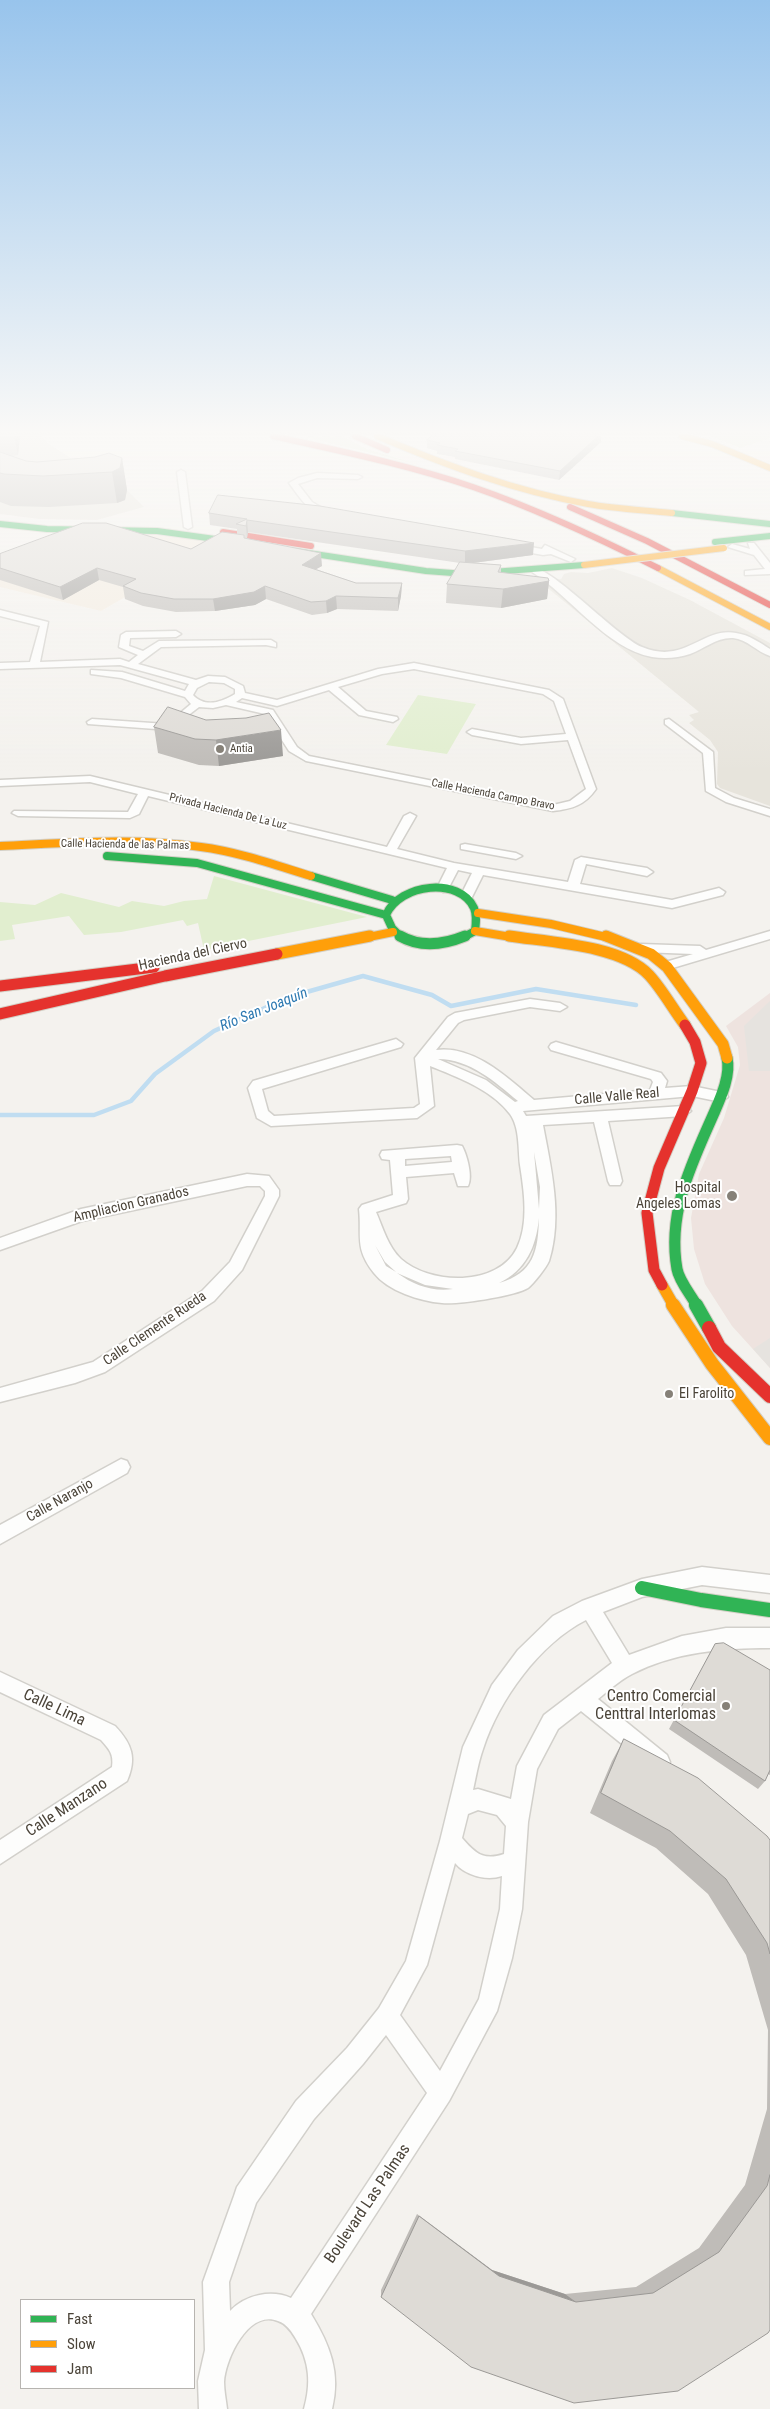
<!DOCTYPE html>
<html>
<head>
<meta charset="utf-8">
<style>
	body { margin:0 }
	#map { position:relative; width:770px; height:2409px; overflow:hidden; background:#f4f2ee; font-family:"Roboto Condensed",sans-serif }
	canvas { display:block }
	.legend { position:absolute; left:20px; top:2299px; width:175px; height:90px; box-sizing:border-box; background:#fff; border:1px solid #b7b4b0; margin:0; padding:6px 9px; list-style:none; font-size:15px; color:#4b4439 }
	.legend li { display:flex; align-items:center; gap:10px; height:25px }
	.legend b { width:25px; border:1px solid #b7b4b0 }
</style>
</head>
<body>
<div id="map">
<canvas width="770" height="2409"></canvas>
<ul class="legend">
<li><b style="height:6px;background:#30b455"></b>Fast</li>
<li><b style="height:6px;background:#ff9f0a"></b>Slow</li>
<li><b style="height:6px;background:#e5322d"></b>Jam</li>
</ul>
</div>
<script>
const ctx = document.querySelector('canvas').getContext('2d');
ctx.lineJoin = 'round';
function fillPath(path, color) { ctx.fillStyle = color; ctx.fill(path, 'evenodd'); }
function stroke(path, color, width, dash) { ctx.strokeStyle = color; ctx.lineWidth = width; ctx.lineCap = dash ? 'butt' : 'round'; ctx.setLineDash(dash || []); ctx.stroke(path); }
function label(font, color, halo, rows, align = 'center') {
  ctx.font = font + ' "Roboto Condensed",sans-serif'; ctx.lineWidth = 4; ctx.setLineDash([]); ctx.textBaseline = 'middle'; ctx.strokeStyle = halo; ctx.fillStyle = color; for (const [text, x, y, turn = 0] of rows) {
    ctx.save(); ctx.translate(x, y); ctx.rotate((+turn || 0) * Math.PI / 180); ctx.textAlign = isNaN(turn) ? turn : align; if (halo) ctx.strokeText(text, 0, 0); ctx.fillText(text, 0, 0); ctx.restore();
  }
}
fillPath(new Path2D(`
	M0 436H42L46 442 85 467 120 483 144 507 97 520 39 519 0 514Z
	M612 568 642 578 690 600 770 643V806L720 788 717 784 718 752 710 740 689 723 694 720 689 715 699 712 539 581 561 579 564 574 571 572 588 573Z`), '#e7e4dc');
fillPath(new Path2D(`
	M135 533 220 542 101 611 0 587V568Z`), '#f3ebdf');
fillPath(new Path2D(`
	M770 993V1368L732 1326 705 1284 694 1249 691 1218 699 1174 724 1118 740 1065 738 1047 726 1026Z`), '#eee3df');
fillPath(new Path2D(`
	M342 436 367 449 420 465 305 437Z
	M711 436H770V438L740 448Z
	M418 695 476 704 447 754 386 745Z
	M214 876 367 917 204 950 198 923 187 926 183 920 121 932 84 935 69 916 12 925 15 939 0 941V902L35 905 61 893 119 907 132 901 164 906 184 901 207 899Z`), '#e1eecf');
fillPath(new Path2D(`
	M770 1001V1071H749L744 1026Z
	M770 1338V1368L753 1349Z`), '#e6e3df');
stroke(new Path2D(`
	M0 1115H94L131 1101 155 1074 214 1031 289 997 363 976 432 995 451 1006 536 989 636 1005`), '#c0ddf1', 4.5);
const street = new Path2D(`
	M181 470 185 472 192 527 188 529 184 527 177 472Z
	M317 473 358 475 362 477 358 479 317 478 298 484 312 502 330 513V517C312 518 298 495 289 483L298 478Z
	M748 543H754L770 563V574L745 575V571L765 569 754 555 728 547 732 544 750 549Z
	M513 544 542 549 545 545 575 559 571 562 551 554 543 555 510 549 509 547Z
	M532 568C550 565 616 636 642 647 685 665 702 627 736 633 749 635 759 642 770 649V656C757 652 747 639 733 638 717 637 704 649 690 654 678 658 665 659 652 657 607 649 570 596 532 572Z
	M0 610 48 622 40 662 120 659 129 662 138 655 119 647 121 635 126 632 176 631 181 634 176 637 130 638 129 646 143 651 159 641 271 640 276 643V647L266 645 161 647 138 664 196 680 208 676 225 677 243 686 245 693 277 700 378 669 414 663 549 690 563 699 596 789C585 805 572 809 553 811L306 761 289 751 265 714 226 705 213 708 199 707 169 730 88 724 87 722 92 719 167 724 191 704 185 697 121 678 91 674V670L122 672 185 691 189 684 120 665 0 669V663L30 662 40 626 0 616ZM414 669 543 694 554 701 566 734 521 738 472 729 467 732 472 735 521 744 568 740 586 789 570 801 553 805 309 756 297 747 273 710 236 702 242 698 277 706 329 690 359 715 393 722 398 719 397 717 366 711 338 687 382 674ZM209 682 224 683 235 689V694C222 702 205 708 193 695L197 688Z
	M669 719 713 752 715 788 734 798 770 809V816L726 802 706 791 703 753 665 724V720Z
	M90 776 387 847 404 816 410 813 416 816 397 849 454 863 568 882 575 860 581 857 647 868 653 872 647 876 586 864 580 884 672 900 719 888 725 892 723 895 672 908 483 875 472 897 466 901 460 897 472 873 458 870 447 891 443 892 437 888 447 868 148 796 139 814 130 818 18 816 12 813 14 811 128 812 138 794 90 782 0 786V780Z
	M465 844 516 853 522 856 516 859 461 849V845Z
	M770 931V939L666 970 662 969 660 966 662 963 693 954 641 952 635 948 641 944 700 946 706 950Z
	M530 999 560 1003 567 1007 560 1011 530 1007 464 1020 458 1023 436 1050C474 1045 508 1078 534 1100L650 1090 653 1082 651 1079 551 1050 549 1047 551 1044 556 1042 661 1073 667 1081 665 1088 692 1086 726 1093 728 1097 721 1102 692 1096 523 1111 526 1116 684 1106 691 1111 684 1116 608 1121 622 1181 620 1185H610L608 1181 594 1122 543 1125C551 1168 563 1217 549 1261 546 1268 534 1283 528 1288 515 1296 457 1305 442 1303 420 1301 388 1291 374 1273 354 1248 362 1236 359 1209L362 1205 393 1195 390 1160 382 1159 380 1155 382 1151 457 1145 462 1146C467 1155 473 1177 468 1186H458L454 1173 406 1177 408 1199 406 1203 376 1212C383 1228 388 1247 401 1259 430 1285 498 1287 517 1248 529 1223 524 1191 520 1165 518 1149 520 1128 510 1114 491 1089 457 1077 430 1066L434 1106 417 1118 271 1126 257 1118 248 1088 253 1081 396 1039 403 1044 401 1047 262 1089 268 1111 274 1116 414 1108 420 1104 415 1058 448 1017 455 1013ZM438 1059C470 1059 495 1082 518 1101L515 1102 486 1080ZM534 1152 540 1187 539 1209ZM451 1156 452 1162 405 1166V1159ZM539 1218C538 1251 534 1273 499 1283 526 1270 536 1247 539 1218ZM375 1245 385 1262 396 1272 386 1266ZM397 1273 425 1285 453 1289C432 1292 414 1285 397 1273Z
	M247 1174 269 1176 279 1190V1196L242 1270 214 1301 105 1372 75 1383 0 1402V1388L93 1362 202 1291 230 1262 265 1196V1191L260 1186H247L82 1221 0 1250V1238L81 1209Z
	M121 1459 127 1461 130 1467 127 1473 0 1544V1525Z
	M702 1567 770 1575V1593L702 1585 642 1597 603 1612 629 1655 682 1636 726 1628H770V1648C723 1648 674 1652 632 1674 620 1680 608 1691 598 1699L667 1755 670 1762 667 1769 660 1772 653 1769 581 1711 558 1729 537 1769 528 1822 522 1909 512 1958 497 2011 449 2101 311 2314C330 2345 341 2373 332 2409H304C311 2384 310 2362 296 2339 292 2332 287 2324 278 2321 248 2309 225 2360 224 2382 224 2391 226 2400 227 2409H199L198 2381 205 2350 203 2282 234 2196 237 2187 296 2101 347 2048 379 2008 406 1961 440 1841 463 1747 492 1685 518 1650 553 1616 582 1601 642 1579ZM586 1620 612 1663 544 1715 517 1766 511 1799 478 1789 473 1790C476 1777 478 1763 483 1749 499 1700 539 1644 586 1620ZM478 1810 497 1815 506 1826 504 1854C483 1861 475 1853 462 1838L468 1814ZM455 1863C466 1876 487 1881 502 1876L500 1909 479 1999 440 2071 400 2015 427 1965ZM386 2035 427 2093 291 2298C271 2289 245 2295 230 2311L229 2282 256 2203 314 2119 363 2064Z
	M0 1672 115 1726C132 1744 137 1758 127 1781L0 1864V1840L112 1767C114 1754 109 1749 101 1740L0 1692Z`);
const fastFar3 = new Path2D(`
	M672 513 770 524
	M0 524 47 529 157 531 237 542
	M715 542 770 536
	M295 551 426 571 466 574 584 565`);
const fastFar2 = new Path2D(`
	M107 856 197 863 386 915
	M311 876 392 900
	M402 938 392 928 386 915C400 883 460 877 474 908 477 915 476 923 475 931L462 938`);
const fastFar1 = new Path2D(`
	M400 936C421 948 443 945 465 936
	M697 1306C691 1295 679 1281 677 1269 667 1212 692 1163 714 1113 721 1097 731 1075 727 1058`);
const fast = new Path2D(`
	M696 1305 709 1328
	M642 1588 701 1600 770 1610`);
const slowFar3 = new Path2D(`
	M377 436C445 465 515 491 588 504 616 509 644 510 672 513
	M682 436 712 444 770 468
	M658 568 770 627`);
const slowFar2 = new Path2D(`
	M0 846C67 843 135 837 201 847 239 852 275 865 311 876
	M478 913 551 924 610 938
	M475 931 517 938
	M364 938 393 932`);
const slowFar1 = new Path2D(`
	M509 936C548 942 621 945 649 975 662 989 673 1009 685 1025
	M606 936 651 954 667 967 723 1044 727 1058
	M277 954 370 936
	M662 1285 674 1306`);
const slow = new Path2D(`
	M673 1305 712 1364 770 1438`);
const jamFar2 = new Path2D(`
	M273 436C340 451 408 465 473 487 537 509 598 538 658 568
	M355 436 387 450
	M570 507 647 541 770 605
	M223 532 311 546`);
const jamFar1 = new Path2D(`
	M0 986 154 967
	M0 1014 165 976 277 954
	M662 1285 654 1270 647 1213 659 1168 692 1091 701 1063 695 1042 685 1025`);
const jam = new Path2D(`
	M709 1328 719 1347 770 1396`);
stroke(street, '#d2d0cb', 3);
stroke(fastFar3, '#d3cfc5', 8);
stroke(fastFar2, '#d3cfc5', 10);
stroke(fastFar1, '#d3cfc5', 13);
stroke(fast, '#d3cfc5', 16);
stroke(slowFar3, '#d3cfc5', 8);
stroke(slowFar2, '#d3cfc5', 10);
stroke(slowFar1, '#d3cfc5', 13);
stroke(slow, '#d3cfc5', 16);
stroke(jamFar2, '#d3cfc5', 8);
stroke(jamFar1, '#d3cfc5', 13);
stroke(jam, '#d3cfc5', 16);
fillPath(street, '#fdfdfc');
stroke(fastFar3, '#30b455', 6);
stroke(fastFar2, '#30b455', 8);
stroke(fastFar1, '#30b455', 11);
stroke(fast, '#30b455', 14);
stroke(slowFar3, '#ff9f0a', 6);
stroke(slowFar2, '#ff9f0a', 8);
stroke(slowFar1, '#ff9f0a', 11);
stroke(slow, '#ff9f0a', 14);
stroke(jamFar2, '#e5322d', 6);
stroke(jamFar1, '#e5322d', 11);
stroke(jam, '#e5322d', 14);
const slowBridge = new Path2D(`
	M584 565 724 548`);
stroke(slowBridge, '#d3cfc5', 8, []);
stroke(slowBridge, '#ff9f0a', 6);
fillPath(new Path2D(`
	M0 436H20L18 455 11 456 26 461 37 462 122 458 127 490 125 500 117 503 49 507 11 506 0 502Z
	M432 436H601V442L559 480 455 459V457L437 454V451L427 448V440Z
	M209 513 533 555 473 563 501 565V573L549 581 547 599 501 608 446 603 447 584 460 563 248 532 247 538 322 566 316 569 356 583H402L401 596 398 611 337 609 327 613 312 615 266 599 255 605 215 611 176 612 143 606 125 599 123 587 99 580 63 600 0 580V554L191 549 237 534V529L210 525Z
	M168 707 283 756 219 766 199 765 158 753 154 727Z
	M715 1644 770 1670V1775L768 1774 765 1781 758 1789 669 1729Z
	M624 1739 770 1840V2330L381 2297V2290L417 2214 492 2270 565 2294 636 2287 699 2248 745 2185 767 2109 768 2030 746 1955 708 1894 656 1848 590 1813 612 1761Z`), '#bfbcb8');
fillPath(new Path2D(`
	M14 436H20L18 455Z
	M598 436H601V442L559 480 560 471Z
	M122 458 127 490 125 500 117 503 112 472Z
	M247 520 248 532 247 538 246 526Z
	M534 543 533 555 465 564V551Z
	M321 553 322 566 302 577V565Z
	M97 568 99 580 63 600 60 587Z
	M549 581 547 599 501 608 503 589Z
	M402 583 401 596 398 611V598Z
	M265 586 266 599 255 605 215 611 213 599Z
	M336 596 337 609 327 613 326 601Z
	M281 730 283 756 219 766 216 740Z
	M417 2214 492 2270 565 2294 576 2302 499 2276Z`), '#9b9996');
const building = new Path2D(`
	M432 436H598L560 471 455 451 458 449 437 445 440 443 427 440Z
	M0 452 26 461 37 462 95 457 109 453 122 458 120 468 112 472 43 476 4 474 0 473Z
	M218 495 320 506 534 543 465 551 247 520 246 526 236 524 247 519 209 513Z
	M83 523H106L191 549 222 532 244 535V538L321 553 302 565 356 583H402L398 598 336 596 326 601 311 602 265 586 254 592 213 599H174L141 593 123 586 136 579 97 568 60 587 0 568V554Z
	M460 562 501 565 498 572 548 578 549 581 503 589 447 584Z
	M168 707 206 720 246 718 269 713 281 730 216 740 195 739 154 727Z
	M724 1643 770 1670V1770L765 1781 674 1720 715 1644Z
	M624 1739 698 1778 767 1836 770 1840V1954L767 1943 726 1879 670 1831 601 1793Z
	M770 2175V2330L768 2333 678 2391 574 2403 471 2367 381 2297 419 2216 499 2276 576 2302 653 2293 719 2252 767 2186Z`);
fillPath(building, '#dedbd6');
stroke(building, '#9b9996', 1);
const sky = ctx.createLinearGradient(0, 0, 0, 773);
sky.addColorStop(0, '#98c4ec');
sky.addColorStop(0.56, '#faf9f7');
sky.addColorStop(1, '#faf9f700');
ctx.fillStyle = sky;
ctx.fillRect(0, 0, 770, 773);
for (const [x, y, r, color] of [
	[220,749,5,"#868178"],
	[732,1196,6,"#868178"],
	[669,1394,5,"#868178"],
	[726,1706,5,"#868178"]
]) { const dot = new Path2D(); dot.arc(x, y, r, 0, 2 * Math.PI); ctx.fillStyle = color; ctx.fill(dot); stroke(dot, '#fff', 2); }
label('11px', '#4b4439', '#fff', [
	["Antia",230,749]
], 'left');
label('11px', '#4b4439', '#fff', [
	["Calle Hacienda Campo Bravo",493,795,11],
	["Privada Hacienda De La Luz",228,812,14],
	["Calle Hacienda de las Palmas",125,845,1]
]);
label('14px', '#4b4439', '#fff', [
	["Hacienda del Ciervo",193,955,-12],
	["Calle Valle Real",617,1097,-5],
	["Ampliacion Granados",131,1205,-13],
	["Calle Clemente Rueda",155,1329,-34],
	["Calle Naranjo",60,1501,-29]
]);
label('14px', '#4b4439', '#fff', [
	["Hospital",721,1188],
	["Angeles Lomas",721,1204],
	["El Farolito",679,1394,"left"]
], 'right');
label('italic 15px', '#2e7ab2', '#fff', [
	["Río San Joaquín",264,1010,-22]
]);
label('16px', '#4b4439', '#fff', [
	["Centro Comercial",716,1697],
	["Centtral Interlomas",716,1715]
], 'right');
label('16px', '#4b4439', '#fff', [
	["Calle Lima",54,1708,25],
	["Calle Manzano",67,1808,-33],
	["Boulevard Las Palmas",368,2204,-56]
]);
</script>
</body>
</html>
